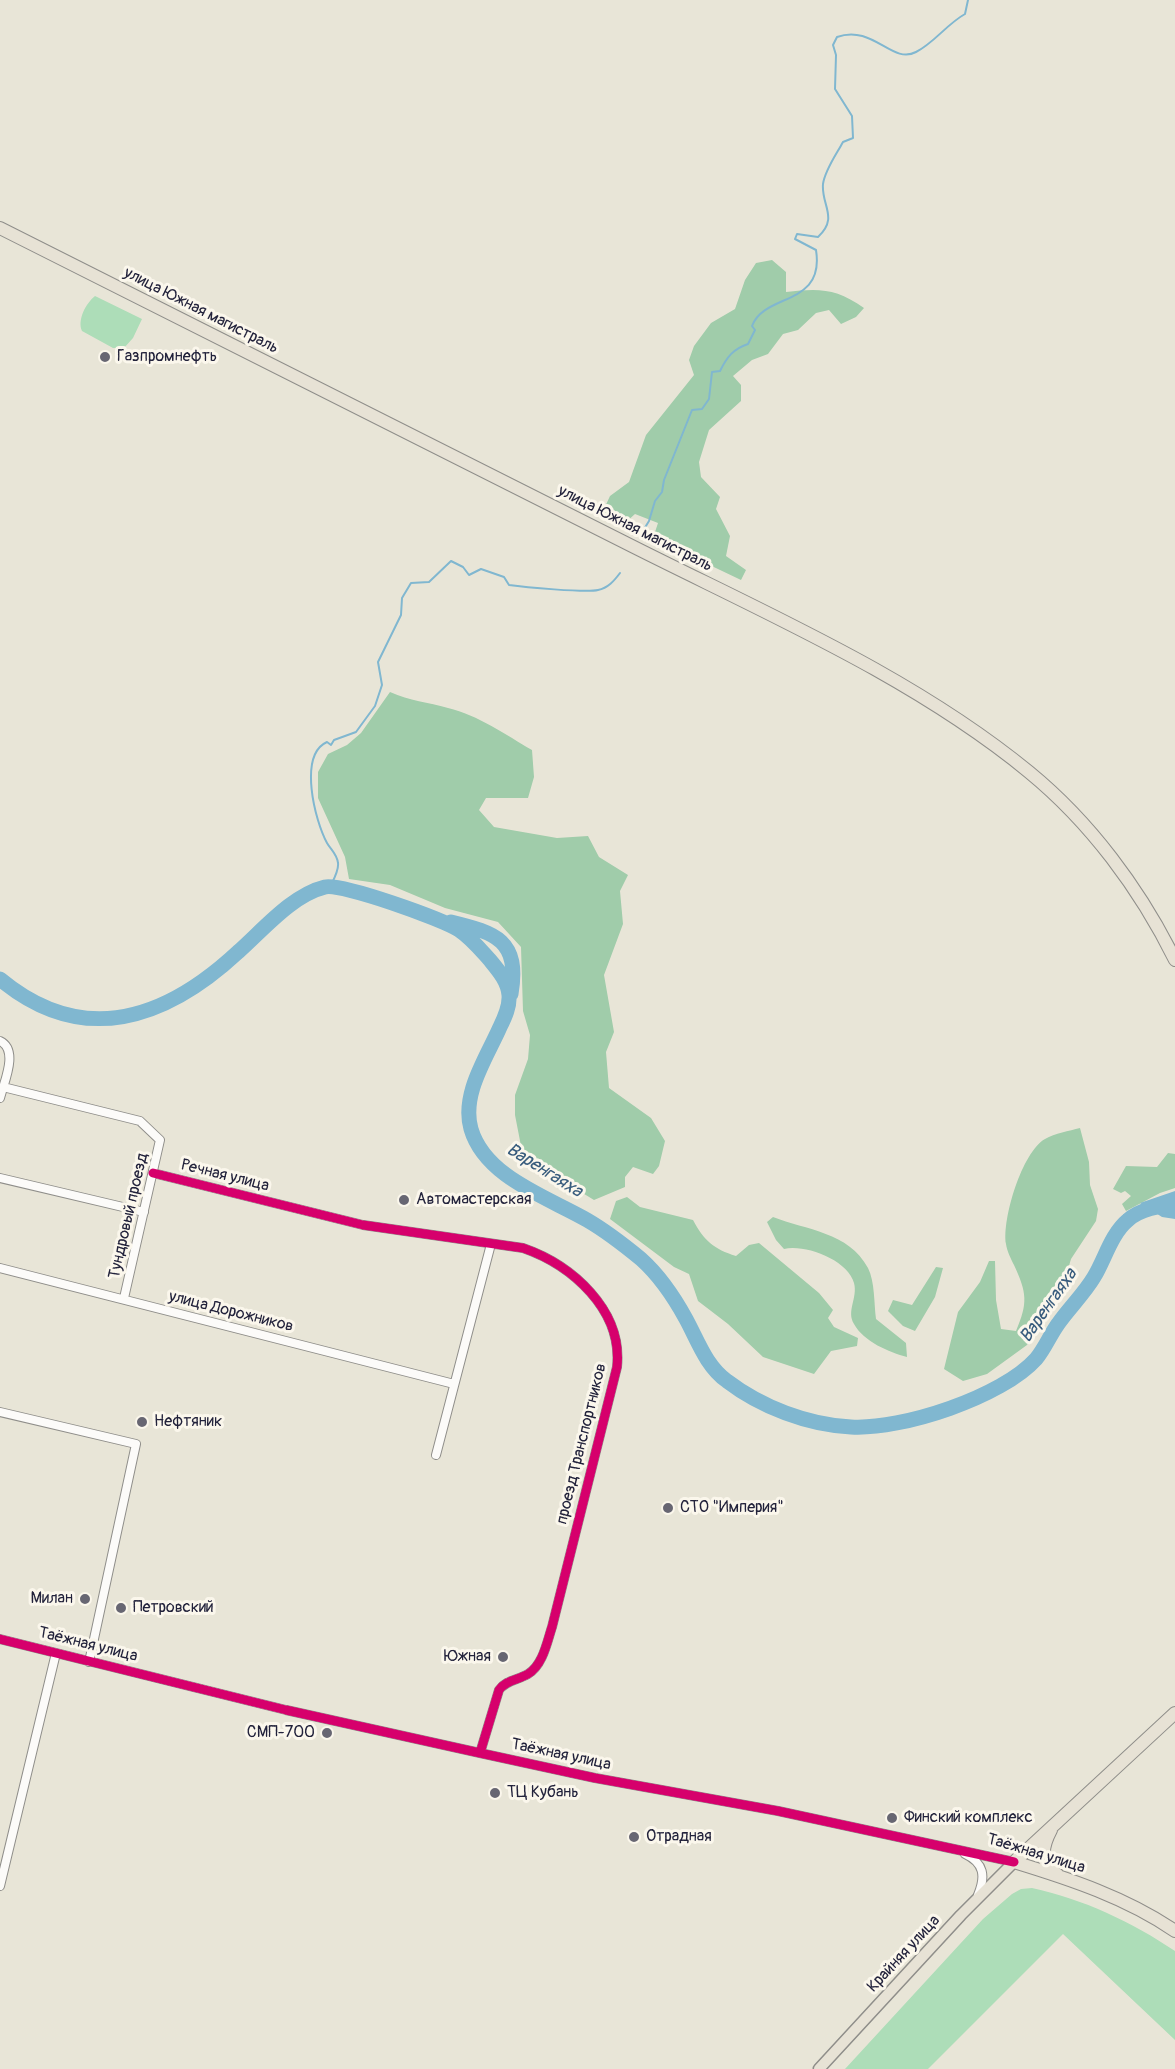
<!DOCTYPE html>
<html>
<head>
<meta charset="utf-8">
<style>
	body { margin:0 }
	canvas { display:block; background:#e8e5d7 }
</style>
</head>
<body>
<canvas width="1175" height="2069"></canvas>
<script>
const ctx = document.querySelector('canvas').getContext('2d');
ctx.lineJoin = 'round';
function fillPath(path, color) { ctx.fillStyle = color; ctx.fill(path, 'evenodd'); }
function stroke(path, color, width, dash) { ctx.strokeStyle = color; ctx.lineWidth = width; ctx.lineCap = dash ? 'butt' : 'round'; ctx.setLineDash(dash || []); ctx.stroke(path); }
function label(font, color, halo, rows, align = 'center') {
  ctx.font = font + ' Pangolin,sans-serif'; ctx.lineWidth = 6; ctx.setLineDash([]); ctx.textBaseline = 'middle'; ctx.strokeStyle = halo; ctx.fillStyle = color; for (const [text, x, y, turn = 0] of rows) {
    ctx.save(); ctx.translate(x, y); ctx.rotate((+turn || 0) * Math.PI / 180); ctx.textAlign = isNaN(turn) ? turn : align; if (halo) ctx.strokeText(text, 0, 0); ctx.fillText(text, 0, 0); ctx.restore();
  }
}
fillPath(new Path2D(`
	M95 296 142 319 133 338 124 348H113L82 331C77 320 86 303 95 296Z
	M1032 1888C1083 1899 1132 1922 1175 1951V2040L1063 1934 928 2069H845L983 1919 1012 1894 1021 1889Z`), '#adddb8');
fillPath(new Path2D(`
	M772 260 786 272V292C819 288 836 288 864 308L856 317 841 324 829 310 816 313 798 330 783 334 768 354 752 360 733 376 741 385V401L709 430 699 462 701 477 720 497 716 509 730 536 726 556 746 570 741 580 653 538 658 523 635 514 625 523 603 511 610 496 629 482 646 435 694 375 689 360 694 346 711 323 735 309 745 280 756 263Z
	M390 692C410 701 428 702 448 708 478 715 506 735 532 750L534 777 528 798H486L479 810 494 827 557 838 588 836 599 857 628 875 620 891 623 924 604 975 614 1032 606 1052 609 1088 651 1118 665 1141 659 1166 653 1174 633 1167 625 1177V1187L594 1200 535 1164 521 1146 515 1115V1095L528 1059 530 1035 523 1011 521 947 498 922 445 908 390 885 349 879 345 857 318 798V772L328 754 347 745 361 733Z
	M1080 1128 1089 1162 1090 1185 1098 1209 1096 1221 1071 1259 1066 1276 1041 1310 1039 1324 1027 1345 987 1374 963 1381 944 1369 958 1312 980 1282 989 1261H995L996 1300 1001 1329 1016 1331C1028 1303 1027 1293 1014 1265 1011 1259 1007 1251 1006 1244 1002 1219 1022 1152 1045 1139 1055 1133 1069 1131 1080 1128Z
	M1168 1153 1175 1154V1188L1160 1193 1126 1211 1122 1204 1131 1196 1125 1191 1121 1193 1113 1189 1126 1166 1157 1167Z
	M627 1197 640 1207 693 1220C704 1241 714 1249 736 1256L749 1245 759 1243 819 1293 833 1310 828 1318 834 1327 858 1338 857 1346 831 1351 814 1374 763 1357 728 1324 698 1301 689 1274 674 1267 610 1219 616 1201Z
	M773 1217C806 1230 849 1232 868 1268 875 1282 874 1304 876 1319L906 1343 907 1357C889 1352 864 1342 854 1324 846 1311 858 1298 854 1283 848 1260 805 1244 784 1249L776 1240 767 1222Z
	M936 1267 943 1268 935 1297 915 1331 903 1326 888 1311 893 1300 912 1305Z`), '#a0ccaa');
fillPath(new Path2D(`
	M1175 1191V1219L1162 1217 1140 1203Z`), '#80b7d0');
stroke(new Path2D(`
	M641 534 649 521 655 501 662 492 664 480 692 410 702 409 709 399 712 372 720 371C727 357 733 349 748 344L755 330 752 326C765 292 825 307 816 250L795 239 797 234 818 237C839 218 821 205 823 184 825 170 836 155 843 142L853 138 852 116 835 89 836 55 833 45 837 37C873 24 892 65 916 52 934 43 947 24 965 14L968 0
	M331 885C334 879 339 870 338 863 337 854 331 850 327 843 315 821 298 755 327 742L331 745 334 740 356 732 375 706 382 685 378 662 401 615 402 598 411 583 429 582 451 561 463 567 469 575 481 569 504 577 509 585C523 587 586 593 598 590 608 588 614 581 620 573`), '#80b7d0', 2);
stroke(new Path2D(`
	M451 922C496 933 520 940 511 994
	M0 979C83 1048 166 1019 238 952 263 930 292 895 325 887 342 883 442 919 459 930 471 938 480 949 489 959 498 970 508 981 509 995 510 1006 505 1017 500 1027 487 1057 461 1094 471 1129 485 1177 547 1197 587 1220 606 1231 624 1245 641 1259 660 1276 674 1297 686 1319 698 1341 706 1366 727 1381 761 1407 808 1425 851 1427 902 1430 1002 1397 1036 1359 1045 1348 1050 1335 1058 1324 1069 1308 1084 1294 1094 1277 1105 1259 1111 1234 1128 1220 1140 1209 1160 1206 1175 1204`), '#80b7d0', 15);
const minor = new Path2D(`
	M0 1041C19 1050 4 1082 0 1098
	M3 1087 140 1121 160 1140 124 1298
	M153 1173 363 1225 523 1248C572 1265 623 1310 617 1367L552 1627C547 1642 543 1665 528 1674 518 1680 506 1680 499 1690L480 1753
	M0 1178 144 1212
	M0 1268 454 1384
	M0 1412 136 1444 89 1662
	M436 1455 491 1244
	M0 1639 286 1710 480 1753 595 1778 778 1811 1014 1862
	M965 1854C984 1863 986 1876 978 1895
	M0 1886 56 1653`);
const major = new Path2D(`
	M819 2069 961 1915 1014 1862`);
const highway = new Path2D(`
	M0 228C208 333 416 437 624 542 760 611 911 675 1029 772 1090 822 1140 889 1175 960
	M1051 1830C1042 1847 1039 1863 1057 1874
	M1014 1862 1175 1713
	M1014 1862C1070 1879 1127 1898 1175 1931`);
stroke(minor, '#8f8e8a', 10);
stroke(major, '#8f8e8a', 13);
stroke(highway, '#8f8e8a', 14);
stroke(minor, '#fcfbf9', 8);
stroke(major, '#e7e2d5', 10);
stroke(highway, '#e7e2d5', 12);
stroke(new Path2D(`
	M153 1173 363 1225 523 1248C572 1265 623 1310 617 1367L552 1627C547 1642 543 1665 528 1674 518 1680 506 1680 499 1690L480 1753
	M0 1639 286 1710 480 1753 595 1778 778 1811 1014 1862`), '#d6006c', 9);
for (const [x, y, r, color] of [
	[105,357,6,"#676672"],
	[404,1200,6,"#676672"],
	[142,1422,6,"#676672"],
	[668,1508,6,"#676672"],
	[85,1599,6,"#676672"],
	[121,1608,6,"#676672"],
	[503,1657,6,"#676672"],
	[327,1733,6,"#676672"],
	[495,1793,6,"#676672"],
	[892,1818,6,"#676672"],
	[634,1837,6,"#676672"]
]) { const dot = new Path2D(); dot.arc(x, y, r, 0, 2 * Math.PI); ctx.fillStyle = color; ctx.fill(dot); stroke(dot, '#fbf7ec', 2); }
label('16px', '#22223b', '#fbf7ec', [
	["улица Южная магистраль",201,311,27],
	["улица Южная магистраль",635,529,27],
	["Речная улица",225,1176,14],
	["Тундровый проезд",129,1216,-77],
	["улица Дорожников",231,1312,14],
	["проезд Транспортников",582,1444,-76],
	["Таёжная улица",88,1645,14],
	["Таёжная улица",561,1755,12],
	["Таёжная улица",1036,1854,17],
	["Крайняя улица",904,1954,-47]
]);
label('16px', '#22223b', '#fbf7ec', [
	["Газпромнефть",117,357],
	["Автомастерская",416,1200],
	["Нефтяник",154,1422],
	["СТО \"Империя\"",680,1508],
	["Милан",73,1599,"right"],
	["Петровский",133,1608],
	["Южная",491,1657,"right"],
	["СМП-700",315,1733,"right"],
	["ТЦ Кубань",507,1793],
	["Финский комплекс",904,1818],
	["Отрадная",646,1837]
], 'left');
label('italic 18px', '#385c7d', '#fbf7ec', [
	["Варенгаяха",544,1171,32],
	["Варенгаяха",1049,1306,-55]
]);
</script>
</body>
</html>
